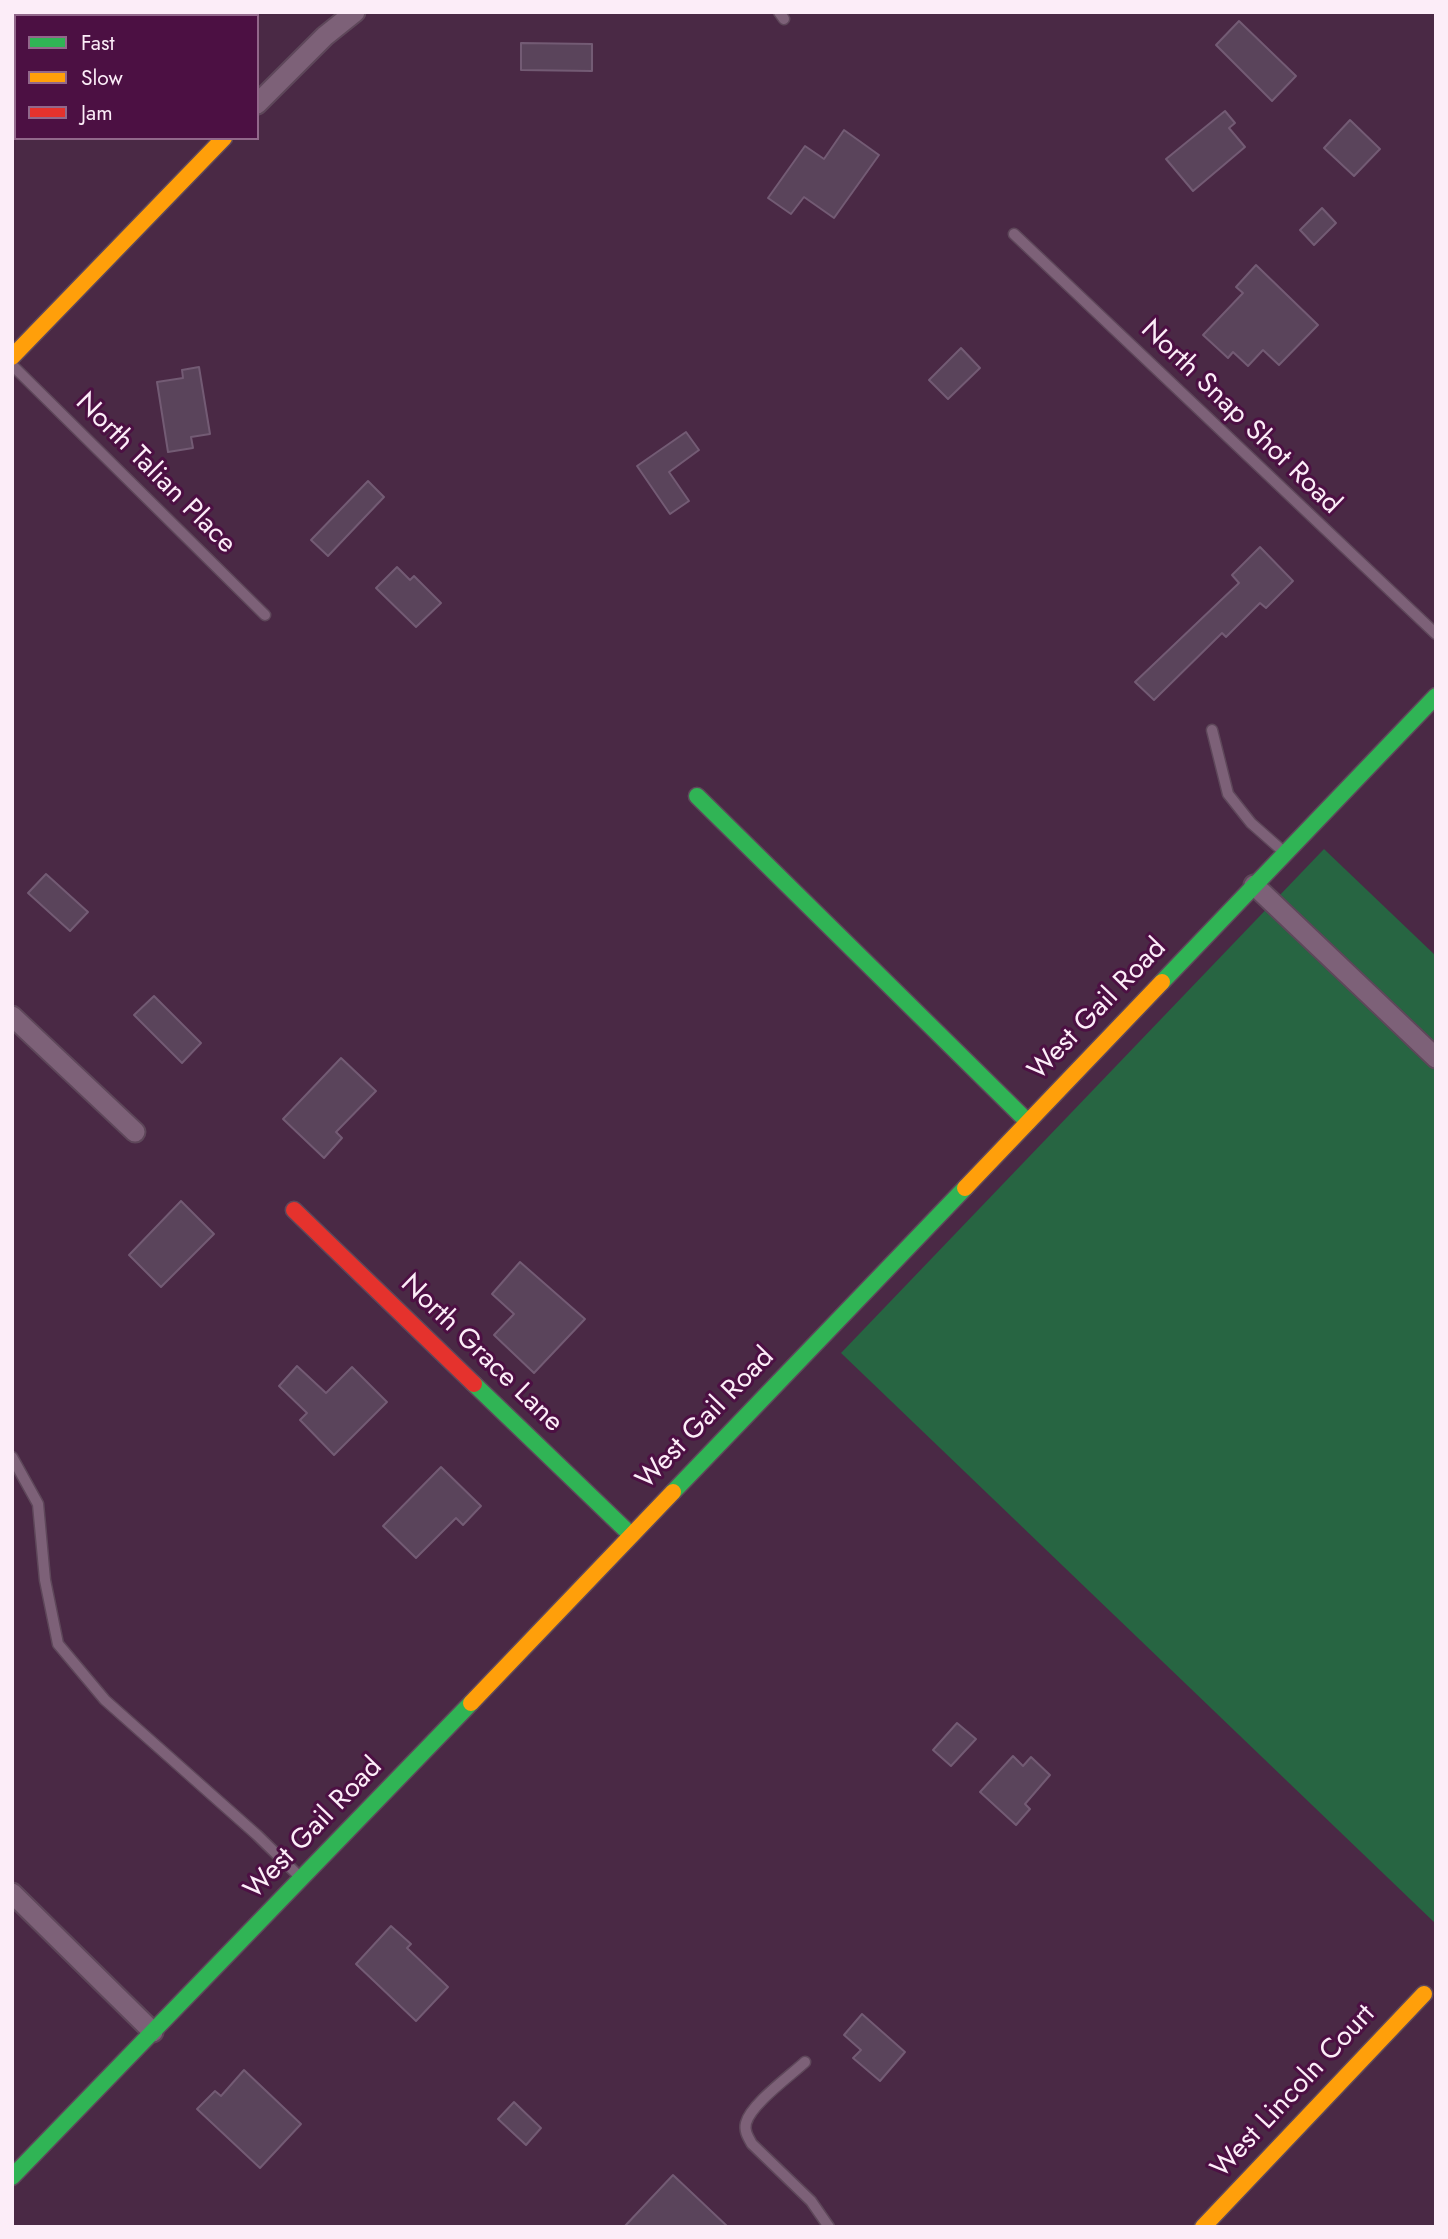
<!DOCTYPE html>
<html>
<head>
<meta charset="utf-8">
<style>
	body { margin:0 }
	#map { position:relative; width:1448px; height:2239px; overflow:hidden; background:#4a2945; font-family:Jost,sans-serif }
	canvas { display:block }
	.frame { position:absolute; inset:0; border:14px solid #fcedf8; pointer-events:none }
	.legend { position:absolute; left:14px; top:14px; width:245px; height:126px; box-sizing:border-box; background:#4c1043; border:2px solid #92688b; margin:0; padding:9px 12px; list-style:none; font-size:21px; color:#fcedf8 }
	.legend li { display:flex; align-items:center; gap:14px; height:35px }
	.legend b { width:35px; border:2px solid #92688b }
</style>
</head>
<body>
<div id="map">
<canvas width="1448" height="2239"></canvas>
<div class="frame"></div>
<ul class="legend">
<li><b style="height:9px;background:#30b455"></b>Fast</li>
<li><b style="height:9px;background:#ff9f0a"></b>Slow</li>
<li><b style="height:9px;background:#e5322d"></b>Jam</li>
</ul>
</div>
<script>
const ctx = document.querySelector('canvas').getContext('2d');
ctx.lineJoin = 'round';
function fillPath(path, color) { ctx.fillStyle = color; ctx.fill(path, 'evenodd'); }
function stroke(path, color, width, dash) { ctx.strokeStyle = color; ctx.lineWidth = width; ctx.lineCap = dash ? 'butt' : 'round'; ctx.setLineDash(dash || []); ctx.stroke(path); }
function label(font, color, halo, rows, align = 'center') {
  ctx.font = font + ' Jost,sans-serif'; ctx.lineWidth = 6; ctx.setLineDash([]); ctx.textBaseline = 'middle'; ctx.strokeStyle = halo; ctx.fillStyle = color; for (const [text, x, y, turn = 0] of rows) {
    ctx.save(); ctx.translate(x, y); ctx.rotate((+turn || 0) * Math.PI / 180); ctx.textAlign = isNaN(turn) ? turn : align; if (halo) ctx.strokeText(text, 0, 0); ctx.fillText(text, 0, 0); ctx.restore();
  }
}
fillPath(new Path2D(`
	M1324 849 1436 956V1924L841 1353Z`), '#276542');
const building = new Path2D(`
	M1239 21 1296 76 1272 101 1216 45Z
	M521 43 592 44V71L521 70Z
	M1225 111 1235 123 1229 128 1245 147 1193 191 1166 159Z
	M1350 120 1380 149 1354 176 1324 148Z
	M844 130 879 155 834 218 804 197 791 214 768 198 805 146 824 159Z
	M1322 208 1336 223 1314 245 1300 230Z
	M1256 265 1318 325 1279 365 1263 350 1248 366 1233 352 1228 358 1203 335 1243 293 1236 287Z
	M961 348 980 368 948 399 929 380Z
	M199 367 210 434 191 437 193 448 168 452 157 382 183 378 182 370Z
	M686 432 699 450 669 472 689 501 670 514 637 466Z
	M368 481 384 497 328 556 311 540Z
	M1260 547 1293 581 1266 608 1260 603 1226 637 1222 633 1154 700 1135 682 1239 583 1232 575Z
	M397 567 410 580 414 576 441 603 416 627 376 588Z
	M46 874 88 912 70 931 28 893Z
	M154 996 201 1043 182 1063 134 1015Z
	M341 1058 376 1091 336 1132 342 1138 324 1158 283 1119Z
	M181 1201 214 1234 161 1287 129 1255Z
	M520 1262 585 1319 534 1373 494 1335 514 1314 492 1294Z
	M297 1366 326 1393 352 1367 387 1402 334 1455 300 1420 307 1413 279 1386Z
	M441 1467 481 1506 463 1525 456 1518 416 1558 383 1526Z
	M957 1723 976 1739 951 1766 933 1750Z
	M1013 1756 1023 1766 1031 1757 1050 1775 1025 1804 1030 1809 1016 1825 980 1792Z
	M391 1926 411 1944 407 1948 448 1987 416 2021 356 1964Z
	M862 2014 905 2052 880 2081 853 2058 861 2050 844 2035Z
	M244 2070 301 2124 260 2168 197 2109 215 2091 221 2096Z
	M514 2102 541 2128 526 2145 498 2119Z
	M673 2175 728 2227H624Z`);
fillPath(building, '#5a445b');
stroke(building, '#735b74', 2);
const lane = new Path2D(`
	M779 12 784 19
	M1014 234 1436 634
	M12 365 265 615
	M1212 730 1228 794 1251 823 1285 853
	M12 1457 38 1504 45 1580 58 1644 105 1700 257 1835 300 1877
	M805 2062C790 2076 751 2104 746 2123 744 2131 748 2137 752 2144L811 2201 829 2227`);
const street = new Path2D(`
	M257 104 325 36 355 12
	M1254 885 1436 1058
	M12 1016 135 1132
	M12 1893 153 2032`);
const fast = new Path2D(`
	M697 796 1028 1122
	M1162 982 1436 696
	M474 1384 631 1535
	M673 1492 965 1188
	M12 2177 471 1703`);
const slow = new Path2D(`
	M12 357 224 138
	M965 1188 1162 982
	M471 1703 673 1492
	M1203 2227 1424 1994`);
const jam = new Path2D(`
	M294 1210 474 1384`);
stroke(lane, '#5e475a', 13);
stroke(street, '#5e475a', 23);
stroke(fast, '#5e475a', 19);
stroke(slow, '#5e475a', 19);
stroke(jam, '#5e475a', 19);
stroke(lane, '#7d6178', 10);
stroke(street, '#7d6178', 19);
stroke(fast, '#30b455', 16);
stroke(slow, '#ff9f0a', 16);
stroke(jam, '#e5322d', 16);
label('28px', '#fcedf8', '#4c1043', [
	["North Snap Shot Road",1240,418,44],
	["North Talian Place",155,474,45],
	["West Gail Road",1098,1010,-46],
	["North Grace Lane",481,1354,44],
	["West Gail Road",706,1419,-46],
	["West Gail Road",314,1829,-46],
	["West Lincoln Court",1294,2092,-47]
]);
</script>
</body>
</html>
